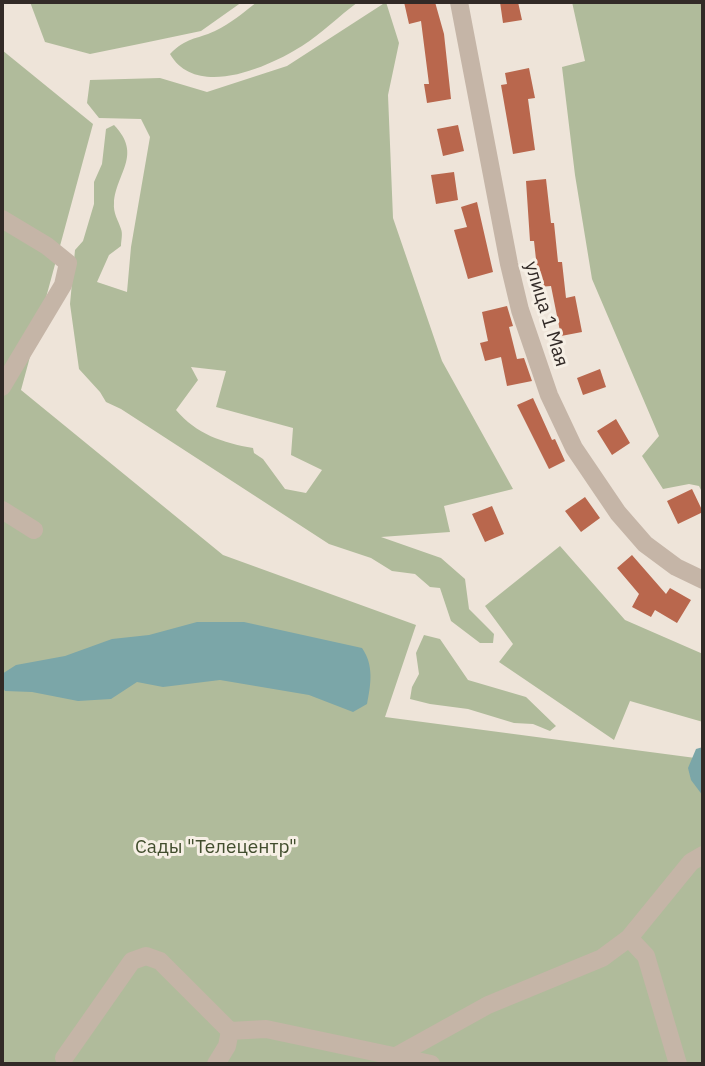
<!DOCTYPE html>
<html>
<head>
<meta charset="utf-8">
<style>
	body { margin:0 }
	#map { position:relative; width:705px; height:1066px; overflow:hidden; background:#eee4d9; font-family:"IBM Plex Sans",sans-serif }
	canvas { display:block }
	.frame { position:absolute; inset:0; border:4px solid #322a27; pointer-events:none }
</style>
</head>
<body>
<div id="map">
<canvas width="705" height="1066"></canvas>
<div class="frame"></div>
</div>
<script>
const ctx = document.querySelector('canvas').getContext('2d');
ctx.lineJoin = 'round';
function fillPath(path, color) { ctx.fillStyle = color; ctx.fill(path, 'evenodd'); }
function stroke(path, color, width, dash) { ctx.strokeStyle = color; ctx.lineWidth = width; ctx.lineCap = dash ? 'butt' : 'round'; ctx.setLineDash(dash || []); ctx.stroke(path); }
function label(font, color, halo, rows, align = 'center') {
  ctx.font = font + ' "IBM Plex Sans",sans-serif'; ctx.lineWidth = 6; ctx.setLineDash([]); ctx.textBaseline = 'middle'; ctx.strokeStyle = halo; ctx.fillStyle = color; for (const [text, x, y, turn = 0] of rows) {
    ctx.save(); ctx.translate(x, y); ctx.rotate((+turn || 0) * Math.PI / 180); ctx.textAlign = isNaN(turn) ? turn : align; if (halo) ctx.strokeText(text, 0, 0); ctx.fillText(text, 0, 0); ctx.restore();
  }
}
fillPath(new Path2D(`
	M30 2H242L201 31 139 44 90 54 45 42Z
	M257 2H358C339 16 321 34 302 46 267 68 196 99 170 54 187 37 195 40 215 31 231 23 243 13 257 2Z
	M386 2 399 43 388 95 393 218 442 361 513 489 444 506 450 532 381 537 441 558 465 579 469 609 494 634 493 643H480L451 621 440 588 430 587 415 574 392 571 371 558 329 544 121 409 106 402 100 392 79 369 70 304 75 250 83 241 94 204V182L102 164 106 129 114 125C143 155 116 173 114 203 113 213 118 220 121 229 123 234 121 241 121 246L109 255 97 282 127 292 131 247 150 137 141 119 99 118 87 103 90 80 160 78 207 92 287 66ZM191 367 226 371 216 407 293 428 291 455 322 470 306 493 285 489 263 459 254 453 253 448C223 443 196 434 176 410L198 380Z
	M572 2H703V494L699 486 689 484 663 489 642 456 659 436 592 279 575 175 562 67 585 61Z
	M2 50 93 124 21 390 223 555 416 625 385 717 703 759V1064H2Z
	M560 546 625 620 703 654V722L630 701 614 740 499 662 513 644 485 606Z
	M424 635 440 639 468 680 526 697 556 726 550 731 533 724 514 723 468 709 430 704 410 699 412 687 419 674 416 653Z`), '#b0bb9b');
fillPath(new Path2D(`
	M197 622H244L362 648C374 665 371 684 367 704L353 712 309 695 220 680 163 687 137 682 111 699 78 701 32 692 5 691 2 686V674L16 665 65 656 112 639 149 635Z
	M703 747V796L691 780 688 768 696 749Z`), '#7ba6a8');
fillPath(new Path2D(`
	M404 2H435L444 34 451 99 427 103 424 84H429L421 21 409 24Z
	M500 2H518L522 20 503 23Z
	M529 68 535 98 528 99 535 150 513 154 501 85 507 84 505 73Z
	M458 125 464 151 443 156 437 129Z
	M454 172 458 200 436 204 431 175Z
	M546 179 551 223H554L558 262H562L566 298 575 296 582 332 561 336 551 286 539 287 534 241H530L526 181Z
	M477 202 493 272 468 279 454 230 467 227 461 207Z
	M507 306 513 326 509 327 517 359 524 358 532 381 507 386 501 357 485 361 480 343 488 341 482 312Z
	M600 369 606 387 583 395 577 378Z
	M533 398 552 440 555 439 565 461 549 469 517 405Z
	M616 419 630 443 612 455 597 431Z
	M692 489 703 512 678 524 667 501Z
	M585 497 600 518 581 532 565 511Z
	M492 506 504 534 485 542 472 514Z
	M632 555 666 594 670 588 691 600 677 623 655 610 651 617 632 607 639 594 617 568Z`), '#b9674d');
stroke(new Path2D(`
	M459 2 509 264 520 310 549 395 574 448 618 513 645 544 676 567 703 580
	M2 219 47 246 68 263 63 285 2 387
	M2 510 34 530
	M629 938 646 956 678 1064
	M230 1031 266 1029 431 1064
	M64 1058 132 961 146 956 160 961 230 1031 227 1046 216 1064
	M388 1064 396 1056 488 1005 602 958 629 938 691 862 703 855`), '#c5b5a7', 18);
label('19px', '#322a27', '#f6efe5', [
	["улица 1 Мая",546,314,73]
]);
label('19px', '#414d2d', '#f6efe5', [
	["Сады \"Телецентр\"",216,848]
]);
</script>
</body>
</html>
